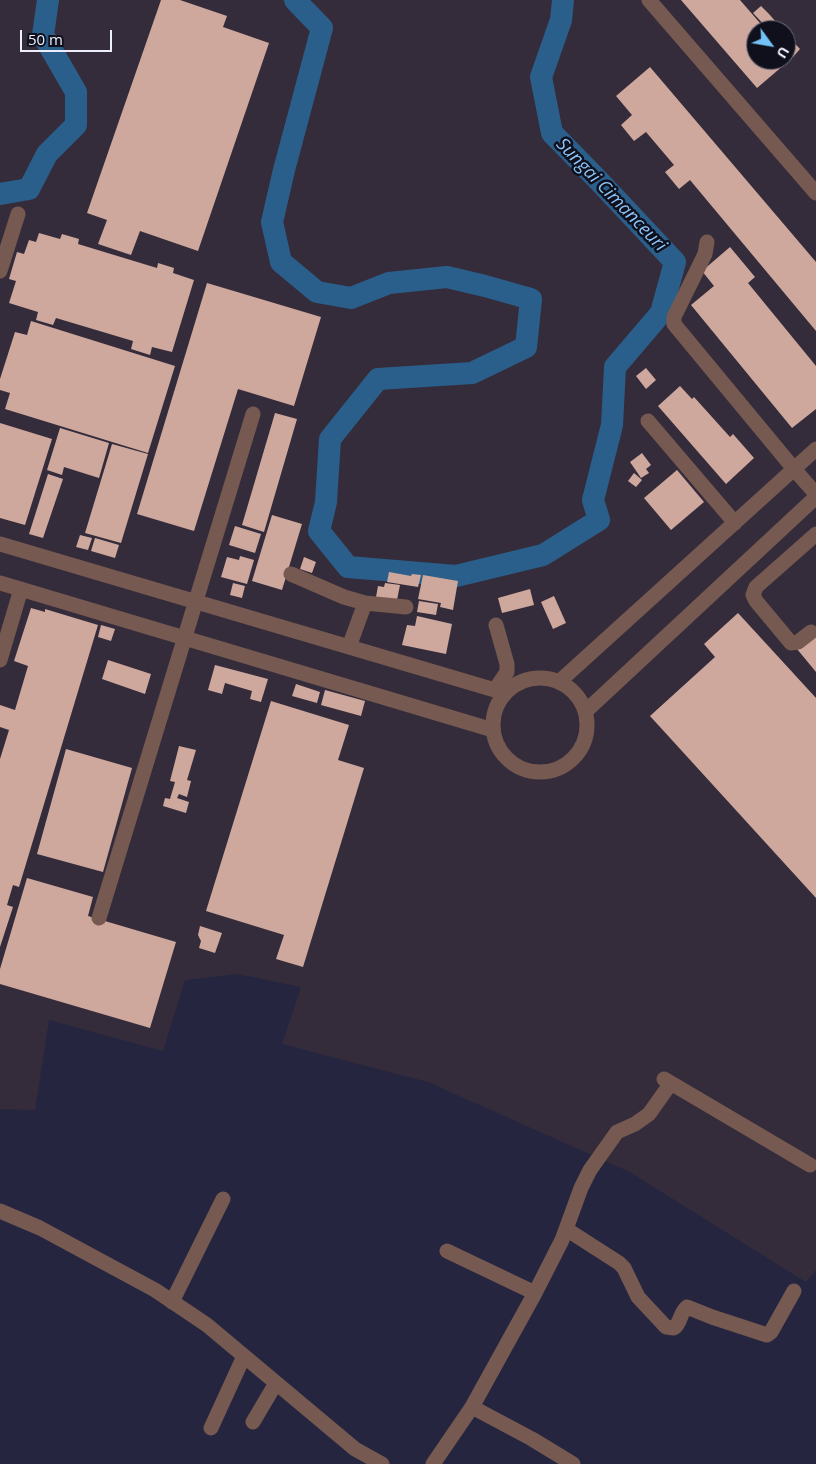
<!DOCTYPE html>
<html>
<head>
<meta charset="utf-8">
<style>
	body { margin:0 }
	#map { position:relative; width:816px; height:1464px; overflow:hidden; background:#252540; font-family:"Open Sans",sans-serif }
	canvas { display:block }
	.north { position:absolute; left:746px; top:20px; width:50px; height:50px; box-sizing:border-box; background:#0f101c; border:1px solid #686976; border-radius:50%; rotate:122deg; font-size:14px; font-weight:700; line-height:20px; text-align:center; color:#edeefd }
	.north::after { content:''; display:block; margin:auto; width:18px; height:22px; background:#73c1f6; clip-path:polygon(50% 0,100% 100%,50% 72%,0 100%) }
	.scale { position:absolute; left:20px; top:30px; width:92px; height:22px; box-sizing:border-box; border:2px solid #edeefd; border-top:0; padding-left:6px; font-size:15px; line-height:18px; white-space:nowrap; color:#edeefd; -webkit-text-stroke:4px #0f101c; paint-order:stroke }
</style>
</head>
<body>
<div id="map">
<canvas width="816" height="1464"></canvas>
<div class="north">U</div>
<div class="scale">50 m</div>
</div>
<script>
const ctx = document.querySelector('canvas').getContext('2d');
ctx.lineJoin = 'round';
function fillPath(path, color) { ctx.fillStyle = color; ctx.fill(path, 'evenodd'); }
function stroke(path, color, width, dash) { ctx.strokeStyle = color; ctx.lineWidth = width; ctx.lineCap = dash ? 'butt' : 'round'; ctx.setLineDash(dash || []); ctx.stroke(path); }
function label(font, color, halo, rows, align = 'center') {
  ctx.font = font + ' "Open Sans",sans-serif'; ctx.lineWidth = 5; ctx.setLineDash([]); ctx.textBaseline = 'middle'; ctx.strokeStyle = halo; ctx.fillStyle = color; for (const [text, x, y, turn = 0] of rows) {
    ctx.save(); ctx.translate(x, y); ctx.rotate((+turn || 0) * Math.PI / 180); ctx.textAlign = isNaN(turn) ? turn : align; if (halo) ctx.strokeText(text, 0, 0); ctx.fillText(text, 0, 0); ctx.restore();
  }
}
fillPath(new Path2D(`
	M0 0H816V1270L806 1282 630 1172 428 1082 282 1044 301 987 238 974 185 980 163 1051 49 1020 35 1110 0 1109ZM756 30H786V60H756Z`), '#352c3b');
stroke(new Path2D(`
	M295 0 322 28 284 170 272 222 281 262 317 292 351 298 389 283 447 277 485 286 531 299 526 347 472 373 378 379 330 439 326 502 319 531 348 567 456 576 543 555 599 520 593 500 612 425 615 367 661 313 675 262 599 181 552 133 541 77 561 20 563 0
	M0 194 29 189 47 154 76 125V92L43 35 48 0`), '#2b5f8b', 22);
fillPath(new Path2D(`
	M161 0H180L227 16 223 27 269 43 198 251 140 231 131 255 98 244 107 220 87 213Z
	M681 0H740L766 30H756V60H786V53L791 59 757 88Z
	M761 6 769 14 783 30H769L753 13Z
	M786 34 800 49 793 57 786 49Z
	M650 67 816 262V331L690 180 679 189 665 172 674 165 646 132 634 141 621 125 632 115 616 96Z
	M39 233 60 239 62 234 79 239 78 244 157 268 158 263 174 268 173 273 194 280 172 352 152 347 150 355 131 349 133 341 56 318 53 325 36 320 38 312 9 303 16 281 9 279 17 252 24 254 29 240 36 242Z
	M730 247 755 277 748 283 816 366V409L792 428 691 305 714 286 702 271Z
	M207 283 321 317 294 406 238 389 194 531 137 514Z
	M31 321 175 366 148 453 5 409 10 393 0 390V379L15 332 27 335Z
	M646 368 656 380 646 389 636 376Z
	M680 386 692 399 694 397 730 437 733 434 754 458 726 484 658 406Z
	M275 413 297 419 264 532 242 525Z
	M0 423 52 439 25 525 0 518Z
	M60 428 109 443 99 478 64 467 62 475 47 470Z
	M112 444 148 454 121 543 85 533Z
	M642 453 651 465 646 469 649 473 641 478 630 462Z
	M677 470 704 502 671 530 644 498Z
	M634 473 642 480 636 487 628 481Z
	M48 474 63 479 43 538 29 534Z
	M272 515 302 524 282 590 252 581Z
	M235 526 261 534 255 553 229 545Z
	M80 535 92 538 88 550 76 547Z
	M95 538 119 545 115 558 91 551Z
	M240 556 254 560 247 584 221 577 227 557 239 560Z
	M304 557 316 562 312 573 300 569Z
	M389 572 411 576 412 574 421 575 418 587 387 582Z
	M423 575 458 581 453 610 440 607 441 603 418 599Z
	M233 583 245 586 242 598 230 595Z
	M385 583 400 585 397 600 376 597 378 586 384 587Z
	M530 589 534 605 502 613 498 598Z
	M554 596 566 623 553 629 541 602Z
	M419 601 438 604 436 615 417 612Z
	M31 608 45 612V609L98 625 19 887 13 885 7 905 13 907 0 947V759L9 730 0 727V705L15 710 28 666 14 661Z
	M738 613 816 698V898L650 716 715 657 704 644Z
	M417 616 452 624 446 654 402 645 407 625 415 626Z
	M101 625 115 629 111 641 98 637Z
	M816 632V672L797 649Z
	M108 660 151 674 145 694 102 679Z
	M215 665 268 679 261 702 250 699 252 691 225 683 222 694 208 690Z
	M296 684 320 692 317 703 292 696Z
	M325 690 365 701 361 716 321 705Z
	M271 701 349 725 338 760 364 768 303 967 276 959 284 935 206 911Z
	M179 746 196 750 187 780 191 781 187 797 179 794 177 798 189 802 186 813 163 806 165 798 170 799 175 782 170 781Z
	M66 749 132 768 103 872 37 854Z
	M27 878 93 897 88 916 176 942 150 1028 0 984V969Z
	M200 926 222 933 215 953 199 948 201 941 198 935Z`), '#cfa89d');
stroke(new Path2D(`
	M649 0 816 193
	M707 242 705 254 674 317V324L794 469 816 494
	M0 271 18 214
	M648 421 735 523
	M0 544 505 693
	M291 574 344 597 365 603 406 607
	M0 583 493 730
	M811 632 798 642 791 643 756 601 753 595 756 587 816 534
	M349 647 365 603
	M0 660 21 589
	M493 725a47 47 0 1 1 94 0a47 47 0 1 1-94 0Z
	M560 681 816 449
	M495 690 507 672V664L496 625
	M586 711 816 497
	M99 918 253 414
	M664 1079 810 1165
	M0 1211 40 1228 155 1290 207 1325 355 1449 382 1464
	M566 1229 619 1263 624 1268 638 1297 666 1327 674 1328C681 1323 680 1312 687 1307L712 1317 767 1335 771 1332 794 1291
	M447 1251 535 1293
	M172 1302 223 1199
	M472 1407 532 1439 573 1464
	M253 1422 276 1383
	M211 1428 244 1356
	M433 1464 472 1407 535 1293 562 1240 581 1188 590 1170 617 1132 635 1124 649 1114 671 1083`), '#765950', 15);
label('italic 18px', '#8bc5fb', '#0f101c', [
	["Sungai Cimanceuri",611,195,46]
]);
</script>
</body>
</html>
